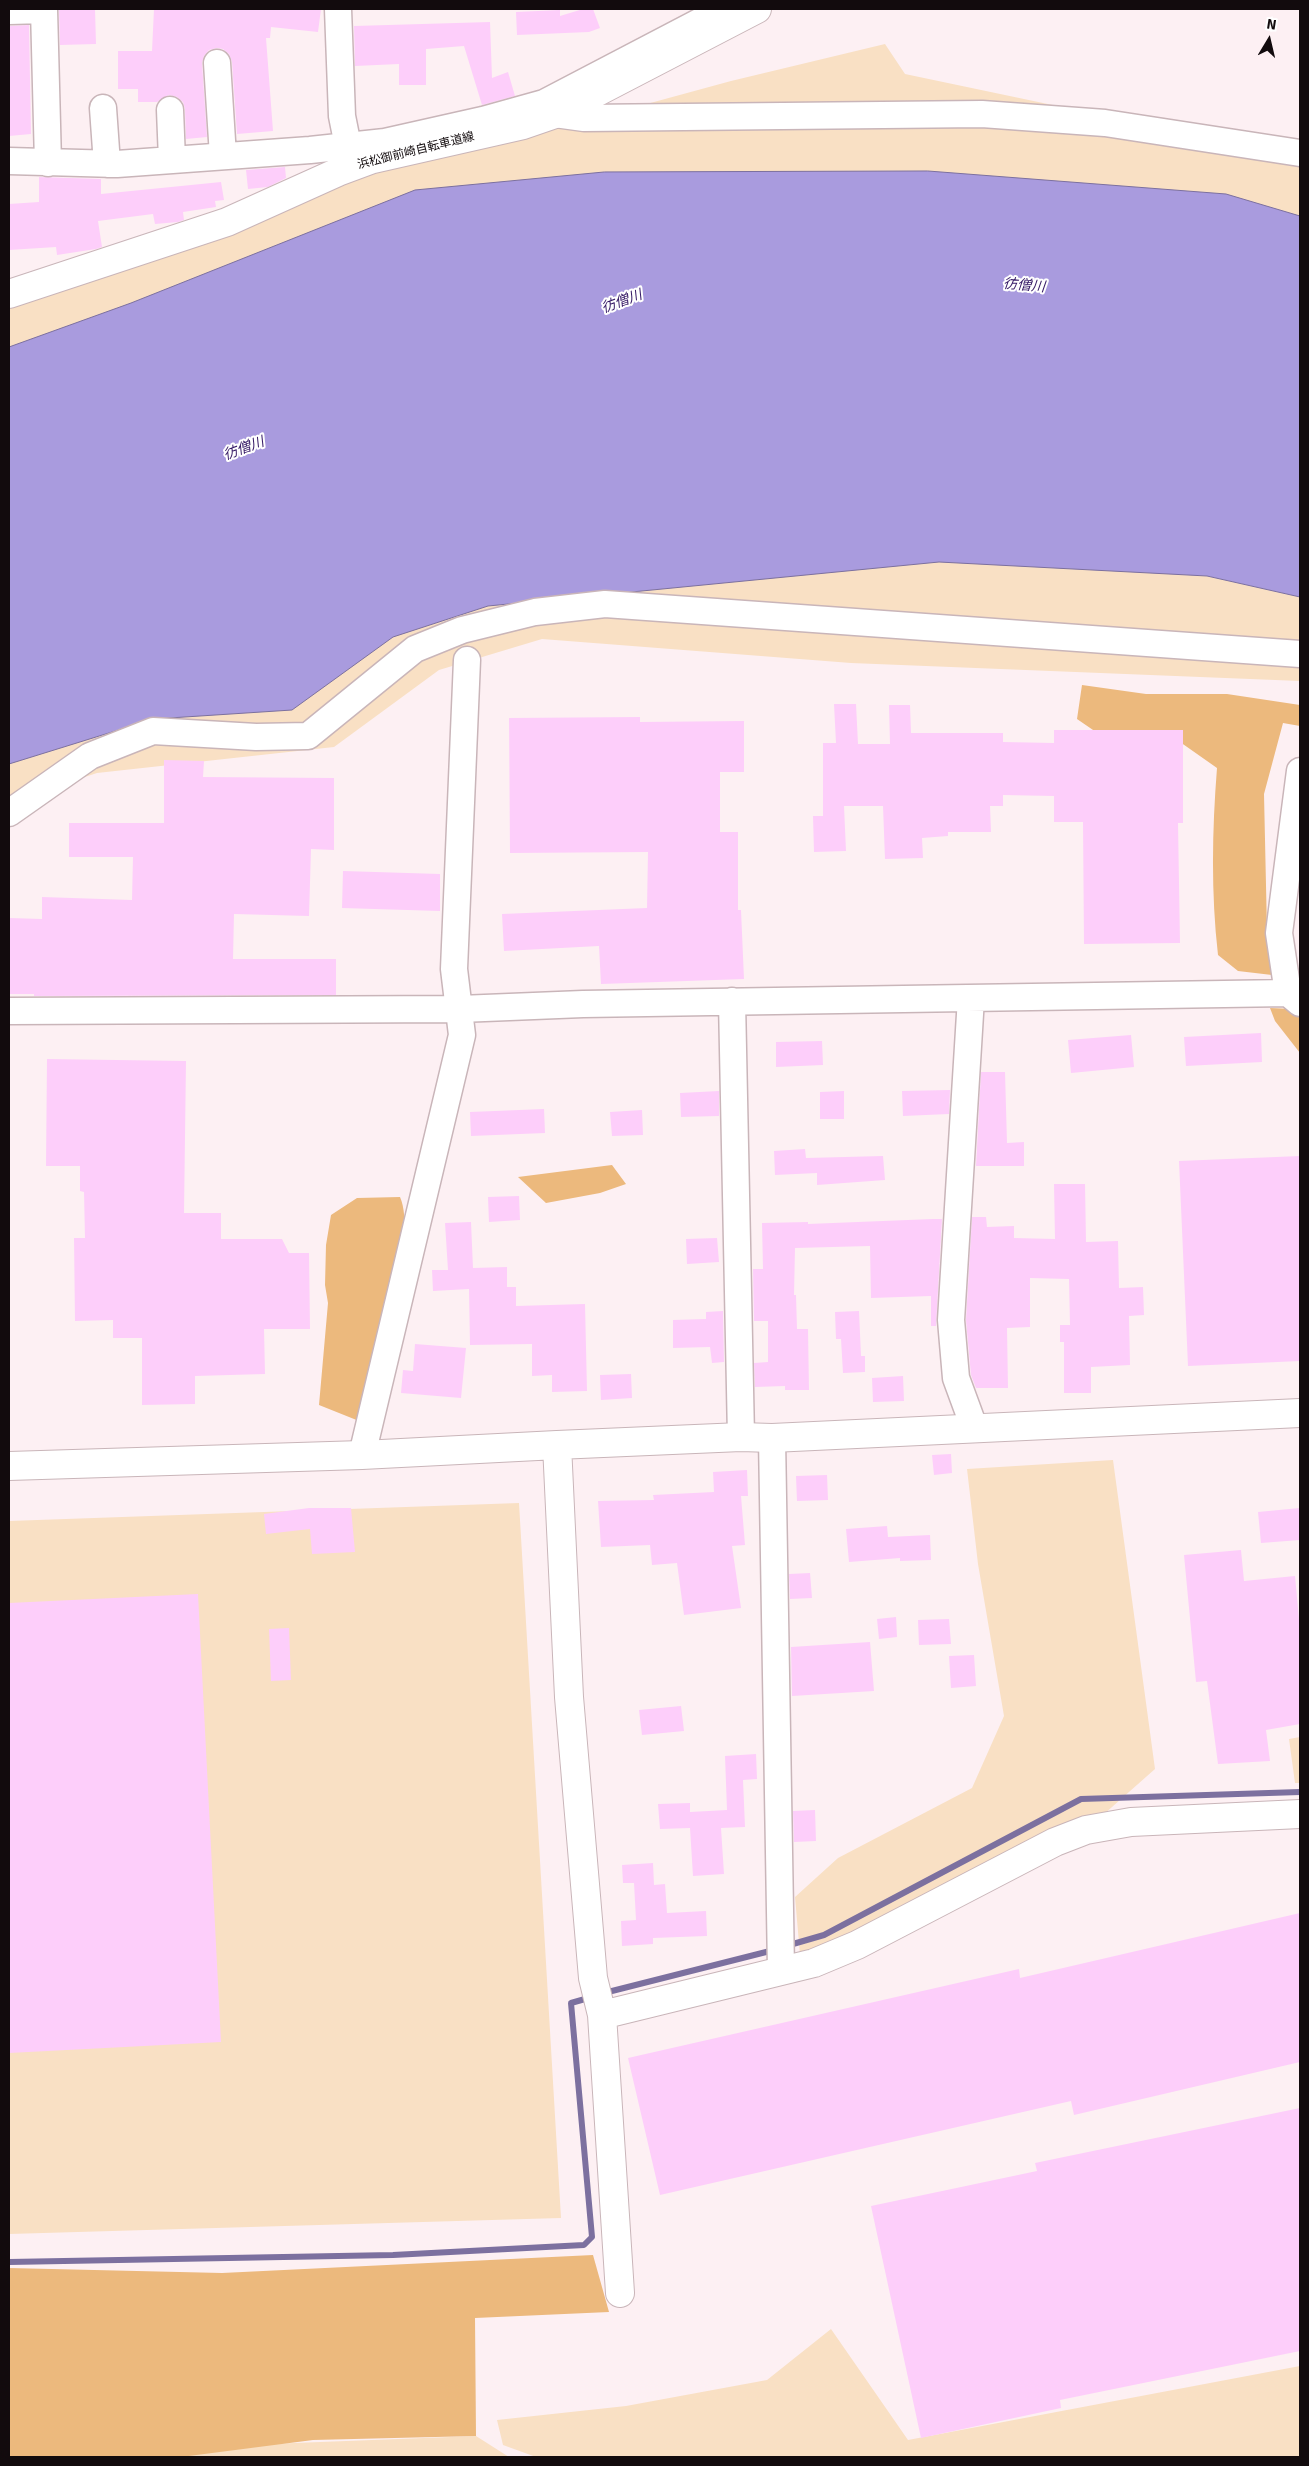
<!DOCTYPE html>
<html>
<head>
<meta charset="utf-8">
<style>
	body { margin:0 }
	#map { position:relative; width:1309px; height:2466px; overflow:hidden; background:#fdf0f3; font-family:Signika,sans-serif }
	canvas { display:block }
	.frame { position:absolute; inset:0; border:10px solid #120b0d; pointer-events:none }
	.north { position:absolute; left:1244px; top:15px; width:50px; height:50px; -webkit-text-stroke:4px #fff; paint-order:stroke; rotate:9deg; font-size:14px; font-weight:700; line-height:20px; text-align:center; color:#120b0d }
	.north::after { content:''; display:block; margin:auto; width:18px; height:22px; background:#120b0d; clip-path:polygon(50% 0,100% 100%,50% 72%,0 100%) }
</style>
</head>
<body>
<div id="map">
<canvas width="1309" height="2466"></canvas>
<div class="frame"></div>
<div class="north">N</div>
</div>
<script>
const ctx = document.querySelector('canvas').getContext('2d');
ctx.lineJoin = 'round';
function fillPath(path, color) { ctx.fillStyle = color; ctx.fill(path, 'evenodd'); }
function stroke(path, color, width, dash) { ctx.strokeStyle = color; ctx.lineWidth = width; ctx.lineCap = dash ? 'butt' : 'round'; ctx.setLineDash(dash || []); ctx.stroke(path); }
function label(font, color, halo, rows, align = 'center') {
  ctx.font = font + ' Signika,"Noto Sans JP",sans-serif'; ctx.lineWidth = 4; ctx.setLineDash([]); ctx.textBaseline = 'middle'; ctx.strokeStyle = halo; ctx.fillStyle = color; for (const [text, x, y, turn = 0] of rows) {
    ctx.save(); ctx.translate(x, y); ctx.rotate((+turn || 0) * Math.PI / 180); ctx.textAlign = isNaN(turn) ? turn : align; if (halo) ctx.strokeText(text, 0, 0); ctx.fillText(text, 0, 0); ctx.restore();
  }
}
fillPath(new Path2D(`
	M885 44 905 74 1300 157V216L9 348V294L368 174 511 141 731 81Z
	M942 554 1207 576 1300 597V681L851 663 542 639 439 670 334 747 97 773 9 802V747L413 618 628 580Z
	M1113 1460 1155 1769 1086 1830 801 1966 795 1897 838 1858 972 1788 1004 1716 978 1564 967 1469Z
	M519 1503 561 2218 9 2234V1521Z
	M1300 1737V1783H1295L1289 1739Z
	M831 2329 908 2440 1300 2366V2457H536L503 2445 497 2420 626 2406 767 2380Z
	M476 2436 509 2457H9V2454Z`), '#f9e0c4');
fillPath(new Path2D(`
	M1082 685 1146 694H1227L1300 705V726L1283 723 1264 794 1267 931 1289 977 1238 971 1218 955C1211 893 1212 831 1217 768L1180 742 1112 743 1077 719Z
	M1270 1008 1293 1009 1300 1016V1053L1275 1021Z
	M612 1165 626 1184 600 1193 546 1203 518 1177Z
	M400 1197C418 1236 379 1378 369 1425L319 1405 328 1303 325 1285 326 1245 331 1215 357 1198Z
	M593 2255 609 2312 475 2318 476 2436 313 2440 181 2457H9V2268L222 2273Z`), '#ecb97d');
const water = new Path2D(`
	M928 171 1226 194 1300 216V597L1207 576 939 562 488 606 393 637 292 710 154 719 9 764V347L131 303 415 190 604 172Z`);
fillPath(water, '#a99bde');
stroke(water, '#7c709f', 1);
stroke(new Path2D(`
	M786 1946 824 1935 1081 1799 1300 1792
	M604 1993 774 1950
	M9 2262 393 2255 584 2245 592 2237 571 2003 592 1997`), '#7c709f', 6);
fillPath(new Path2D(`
	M59 9H95L96 44 60 45Z
	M154 9H321L318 32 271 27 270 38H266L273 131 237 134 232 62 229 54 223 49 217 48 209 50 204 56 202 63 207 137 186 139 185 109 183 102 177 97 169 95 157 102H138V89H118V51H152Z
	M583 9H593L600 28 589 32 517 35 516 12 560 10V16Z
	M490 22 492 78 508 72 515 96 482 105 464 46 426 49V85H399V64L355 66 354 26Z
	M29 25 31 134 9 136V26Z
	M285 167 286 178 268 187 248 189 246 170Z
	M39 177 101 179V194L221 182 224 200 215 201 216 207 183 212 184 220 178 222 155 224 153 214 98 221 102 247 96 249 57 255 56 247 9 250V204L39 202Z
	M834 704H856L858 744H890L889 705H910L911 733H1003V742L1054 743V730H1183V823H1178L1180 943 1084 944 1083 822H1054V796L1003 795V806H990L991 832H948V836L922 838 923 858 885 859 883 806H844L846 851 814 852 813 816H823V743H836Z
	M640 717V722L744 721V772H720V832H738V910H741L744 979 601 984 599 946 504 951 502 914 647 908 648 852 510 853 509 718Z
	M164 760 204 761 203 777 334 778V850L311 849 309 916 234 914 233 959H336V995L34 996V994H9V918L42 919V897L132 900 133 857H69V823H164Z
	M343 871 440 874V911L342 908Z
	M1261 1033 1262 1062 1186 1066 1184 1037Z
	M1131 1035 1134 1067 1071 1073 1068 1040Z
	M822 1041 823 1065 776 1067V1042Z
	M47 1059 186 1061 184 1213H221V1239H282L289 1253H309L310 1329H264L265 1374 195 1376V1404L142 1405V1338H113V1320L75 1321 74 1238H85L84 1192 80 1191V1166H46Z
	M981 1072H1005L1007 1143 1024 1142V1166H976Z
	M950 1090 949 1114 903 1116 902 1091Z
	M719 1091V1116L681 1117 680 1093Z
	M844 1091V1119H820V1092Z
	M544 1109 545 1133 471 1136 470 1112Z
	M642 1110 643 1135 612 1136 610 1112Z
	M805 1149 806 1158 883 1156 885 1180 817 1185V1173L775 1175 774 1151Z
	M1300 1156V1361L1188 1366 1179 1161Z
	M1054 1184H1085L1086 1242 1118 1241 1119 1288 1143 1287 1144 1315 1129 1316 1130 1365 1091 1367V1393H1064V1342H1060V1325H1070L1069 1279 1030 1278V1327L1007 1328 1008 1388H976L971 1375 966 1320 972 1217H986L987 1227 1014 1226V1238L1055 1239Z
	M519 1196 520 1220 489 1222 488 1197Z
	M933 1219H942L936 1326H931V1296L871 1298 870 1246 795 1248 794 1295H796L797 1329H808L809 1390H785V1386L755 1387 754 1363 768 1362V1321H754L753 1269H763L762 1223 808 1222V1224Z
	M471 1222 473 1268 507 1267V1287H516V1306L585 1304 587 1391 552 1392V1375L532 1376V1344L470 1345 469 1289 433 1291 432 1270H448L445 1223Z
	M717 1238 719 1262 687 1264 686 1239Z
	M723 1311 724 1362 712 1363 710 1347 673 1348V1320L706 1319V1312Z
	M859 1311 861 1356H865V1372L843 1373 841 1339H836L835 1312Z
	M415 1344 466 1348 461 1398 401 1393 403 1370 413 1371Z
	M631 1374 632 1398 601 1400 600 1375Z
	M903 1376 904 1401 873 1402 872 1378Z
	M951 1454 952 1473 934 1475 932 1455Z
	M747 1470 748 1496H741L745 1545 732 1546 741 1608 684 1615 677 1563 652 1565 650 1545 601 1547 598 1501 654 1500 653 1495 714 1492 713 1472Z
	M827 1475 828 1500 797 1501 796 1476Z
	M309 1508H351L355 1552 312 1554 310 1529 266 1534 264 1514Z
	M1300 1508V1540L1261 1543 1258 1512Z
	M887 1526 888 1537 930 1535 931 1560 900 1561V1558L849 1562 846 1529Z
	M1241 1550 1244 1581 1295 1576 1300 1630V1724L1266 1730 1270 1761 1218 1764 1207 1681 1196 1682 1184 1555Z
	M810 1573 812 1598 790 1599 789 1574Z
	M198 1594 221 2042 9 2053V1603Z
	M896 1617 897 1637 879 1639 877 1619Z
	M949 1619 951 1644 919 1645 918 1620Z
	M289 1628 291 1680 271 1681 269 1629Z
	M870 1642 874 1691 792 1696 791 1647Z
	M974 1655 976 1686 951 1688 949 1656Z
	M681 1706 684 1731 642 1735 639 1710Z
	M756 1754 757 1779 743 1780 745 1827 721 1828 724 1874 693 1876 690 1828 660 1829 658 1804 690 1803V1812L727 1810 725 1756Z
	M815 1810 816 1841 794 1842 793 1811Z
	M653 1863 654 1885 665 1884 667 1913 706 1911 707 1936 653 1938V1944L622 1946 621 1921 636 1920 634 1883H623L622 1865Z
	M1300 1913V2062L1074 2115 1071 2101 660 2195 628 2058 1019 1969 1020 1978Z
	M1300 2108V2351L1060 2400 1061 2408 921 2438 871 2206 1037 2171 1035 2163Z`), '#fdcefa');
const street = new Path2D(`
	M44 9 48 163
	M338 9 342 116 348 146
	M9 11 44 10
	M217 63 223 156
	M544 103 555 114 584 118 982 114 1105 123 1300 153
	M103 108 107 164
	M170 110 172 160
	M9 161 117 164 310 150 385 142 483 120 544 103 724 9
	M1300 771 1279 933 1288 993 1300 1003
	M9 813 90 756 153 731 256 737 308 736 415 649 462 630 535 612 605 604 1300 654
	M971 998 951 1320 956 1378 974 1427
	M732 1001 741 1437
	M9 1011 460 1009 583 1004 1288 993
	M772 1438 781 1970
	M362 1455 462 1035 454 969 467 660`);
const secondary = new Path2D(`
	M9 294 227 222 338 172 373 159 523 125 555 114 757 9
	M557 1445 741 1437 772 1438 1300 1413
	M9 1466 362 1455 557 1445 569 1697 593 1978 602 2015 620 2293
	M602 2015 814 1963 857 1945 1055 1842 1086 1830 1131 1822 1300 1814`);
stroke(street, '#c9b5b9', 29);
stroke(secondary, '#c9b5b9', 30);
stroke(street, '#fff', 26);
stroke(secondary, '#fff', 28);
label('12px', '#120b0d', '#fff', [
	["浜松御前崎自転車道線",416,151,-14]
]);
label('italic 14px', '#331764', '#fff', [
	["彷僧川",1024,286,5],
	["彷僧川",622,302,-20],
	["彷僧川",244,449,-20]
]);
</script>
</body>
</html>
